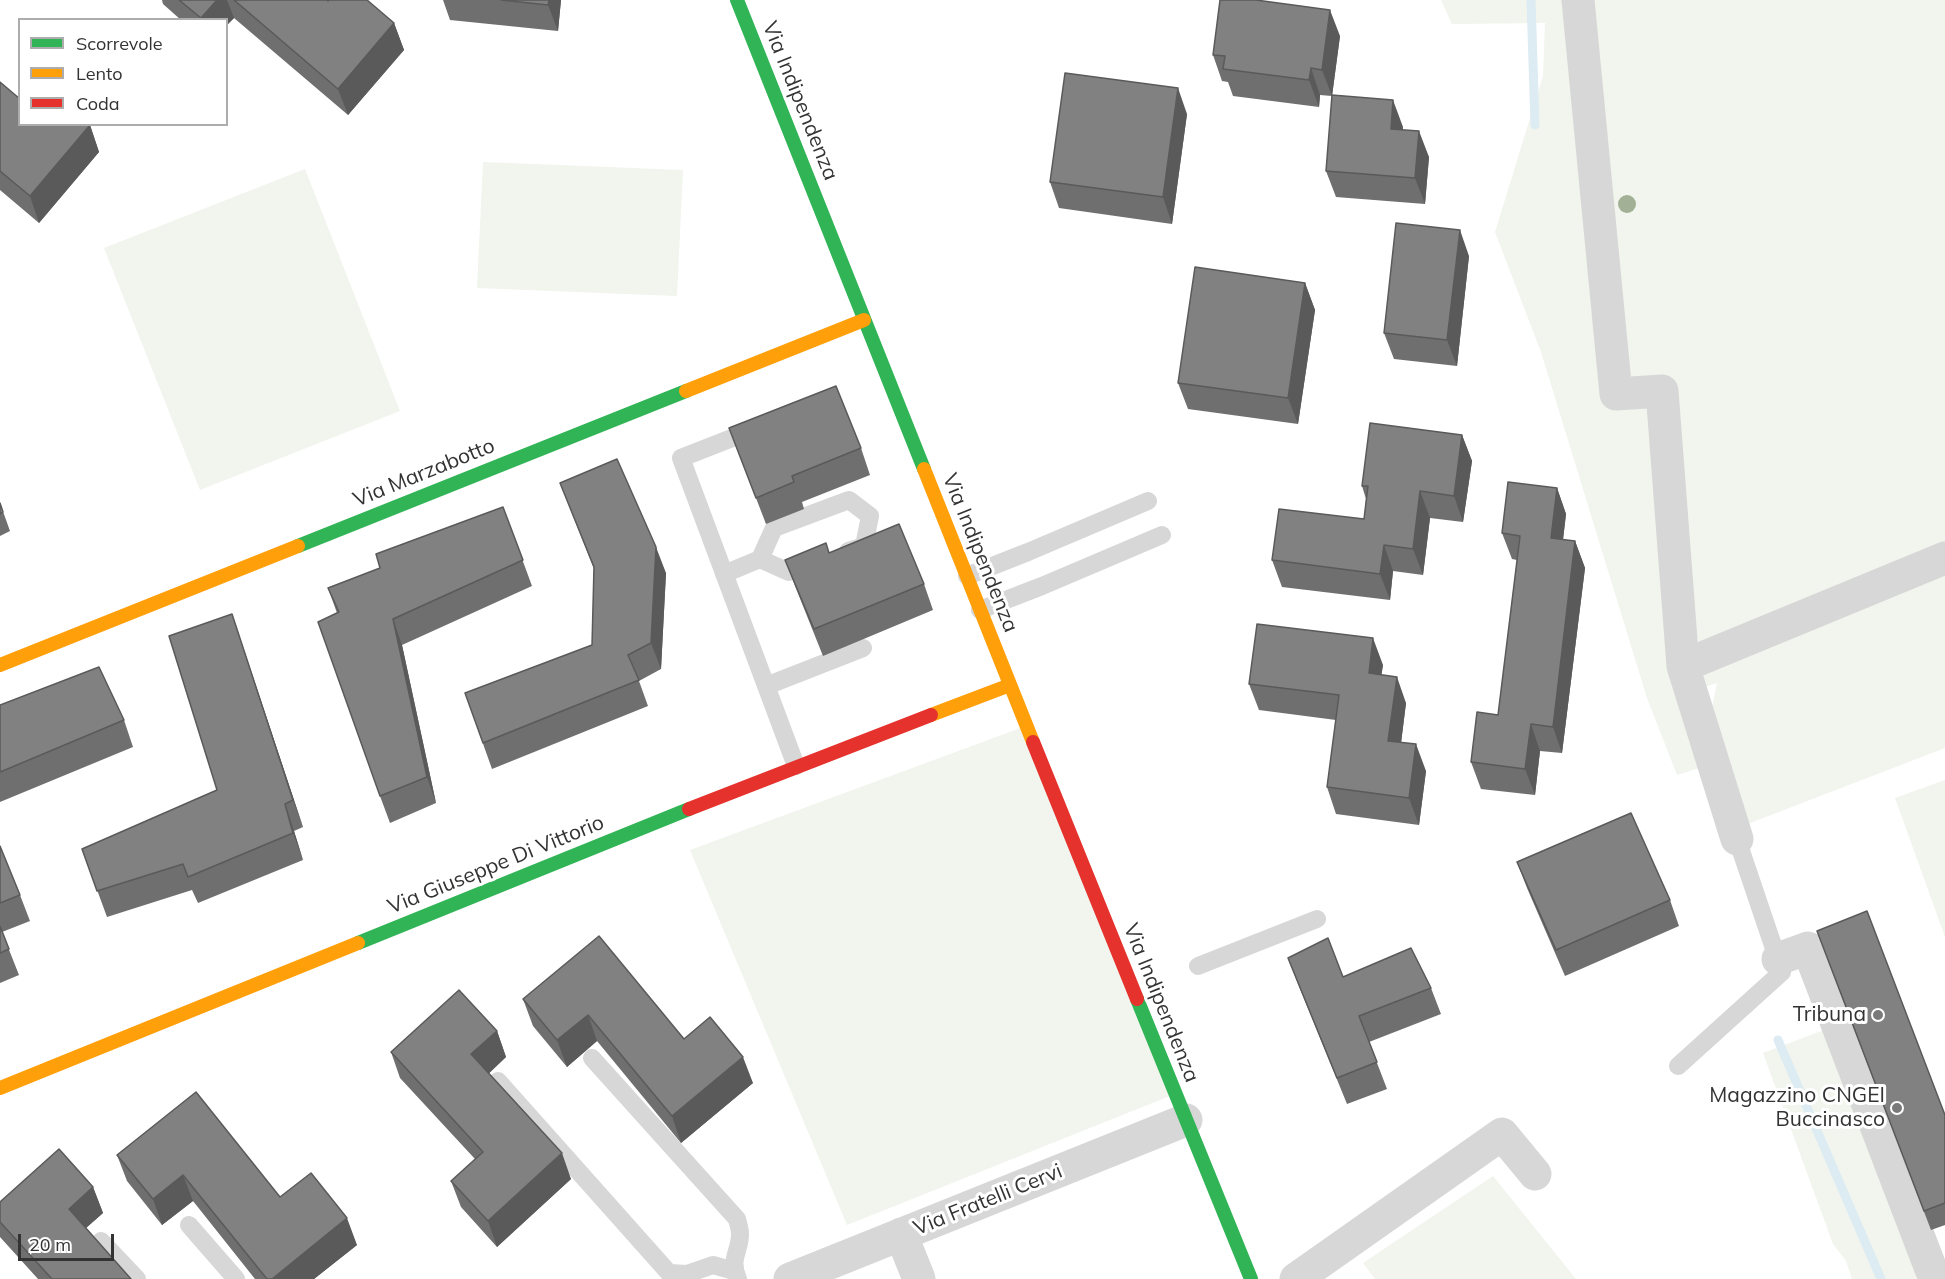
<!DOCTYPE html>
<html>
<head>
<meta charset="utf-8">
<style>
	body { margin:0 }
	#map { position:relative; width:1945px; height:1279px; overflow:hidden; background:#fff; font-family:Mulish,sans-serif }
	canvas { display:block }
	.legend { position:absolute; left:18px; top:18px; width:210px; height:108px; box-sizing:border-box; background:#fff; border:2px solid #adadad; margin:0; padding:8px 10px; list-style:none; font-size:18px; color:#333 }
	.legend li { display:flex; align-items:center; gap:12px; height:30px }
	.legend b { width:30px; border:2px solid #adadad }
	.scale { position:absolute; left:18px; top:1234px; width:96px; height:27px; box-sizing:border-box; border:3px solid #333; border-top:0; padding-left:8px; font-size:18px; line-height:21px; white-space:nowrap; color:#333; -webkit-text-stroke:4px #fff; paint-order:stroke }
</style>
</head>
<body>
<div id="map">
<canvas width="1945" height="1279"></canvas>
<ul class="legend">
<li><b style="height:8px;background:#30b455"></b>Scorrevole</li>
<li><b style="height:8px;background:#ff9f0a"></b>Lento</li>
<li><b style="height:8px;background:#e5322d"></b>Coda</li>
</ul>
<div class="scale">20 m</div>
</div>
<script>
const ctx = document.querySelector('canvas').getContext('2d');
ctx.lineJoin = 'round';
function fillPath(path, color) { ctx.fillStyle = color; ctx.fill(path, 'evenodd'); }
function stroke(path, color, width, dash) { ctx.strokeStyle = color; ctx.lineWidth = width; ctx.lineCap = dash ? 'butt' : 'round'; ctx.setLineDash(dash || []); ctx.stroke(path); }
function label(font, color, halo, rows, align = 'center') {
  ctx.font = font + ' Mulish,sans-serif'; ctx.lineWidth = 6; ctx.setLineDash([]); ctx.textBaseline = 'middle'; ctx.strokeStyle = halo; ctx.fillStyle = color; for (const [text, x, y, turn = 0] of rows) {
    ctx.save(); ctx.translate(x, y); ctx.rotate((+turn || 0) * Math.PI / 180); ctx.textAlign = isNaN(turn) ? turn : align; if (halo) ctx.strokeText(text, 0, 0); ctx.fillText(text, 0, 0); ctx.restore();
  }
}
fillPath(new Path2D(`
	M1441 0H1945V748L1745 825 1711 713 1717 683 1705 687 1689 586 1706 766 1677 775 1647 698 1541 352 1495 232 1543 76 1545 23 1452 24Z
	M483 162 683 170 677 296 477 288Z
	M305 169 400 411 200 490 104 248Z
	M1026 726 1175 1094 847 1225 690 850Z
	M1945 780V937L1895 798Z
	M1824 1030 1945 1279H1852L1846 1261 1833 1244 1763 1053Z
	M1493 1176 1576 1279H1375L1363 1263Z`), '#f1f5ed');
stroke(new Path2D(`
	M1531 0 1535 125
	M1778 1040 1881 1279`), '#ddebf3', 9);
stroke(new Path2D(`
	M755 429 681 458 796 766
	M760 559 774 528 849 500 870 516 864 546 848 551
	M724 574 760 559 789 572 811 565
	M967 576 1028 552 1148 501
	M980 610 1042 586 1162 535
	M766 686 863 648
	M1198 966 1317 919
	M592 1058 737 1219C738 1223 740 1229 740 1234 740 1252 729 1258 738 1279
	M1678 1066 1782 972 1737 839
	M498 1081 669 1273 687 1274 713 1265 734 1271
	M189 1225 236 1279
	M101 1241 137 1279`), '#d7d7d7', 18);
stroke(new Path2D(`
	M1578 0 1616 394 1662 391 1683 666 1737 839
	M1683 666 1945 558
	M1778 959 1808 948 1931 1269 1937 1279
	M901 1234 919 1279
	M790 1279 1186 1120
	M1296 1279 1502 1134 1535 1174`), '#d7d7d7', 33);
stroke(new Path2D(`
	M737 0 924 469
	M298 546 686 391
	M358 943 689 809
	M1137 999 1251 1279`), '#30b455', 14);
stroke(new Path2D(`
	M686 391 864 320
	M924 469 1033 742
	M0 665 298 546
	M931 715 1010 685
	M0 1088 358 943`), '#ff9f0a', 14);
stroke(new Path2D(`
	M1033 742 1137 999
	M689 809 931 715`), '#e5322d', 14);
ctx.fillStyle = '#a2b095';
for (const [x, y] of [
	[1627,204]
]) { ctx.beginPath(); ctx.arc(x, y, 9, 0, 2 * Math.PI); ctx.fill(); }
fillPath(new Path2D(`
	M162 0H327L394 23 404 50 348 115 234 18 226 26V20H181L163 4Z
	M443 0H561L558 31 450 20Z
	M1340 36 1332 96 1320 95 1319 107 1233 96 1228 82 1222 81 1213 55Z
	M0 82 20 124 90 125 99 152 39 223 0 190Z
	M1187 114 1172 224 1059 208 1050 182Z
	M1403 127 1402 130 1429 157 1425 204 1336 197 1326 171Z
	M1469 256 1457 366 1394 359 1384 333Z
	M1305 283 1315 310 1298 424 1188 409 1178 383Z
	M729 428 861 448 870 475 802 502 804 509 766 524Z
	M1462 435 1472 461 1463 522 1430 518 1423 575 1393 571 1390 600 1282 587 1272 560 1364 519 1366 499 1362 486Z
	M560 483 666 573 661 669 639 681 648 706 492 769 465 693 592 645 594 569Z
	M1557 488 1566 514 1563 540 1575 541 1585 568 1562 753 1540 751 1535 795 1481 789 1471 762 1498 715 1517 560 1512 559 1502 533Z
	M0 503 10 531 0 536Z
	M503 507 532 586 402 645 436 803 390 823 380 796 337 613 328 588 380 568Z
	M829 553 924 584 933 610 823 656 795 586 785 560Z
	M232 614 303 827 294 831 303 860 198 903 192 890 107 917 82 849 217 790Z
	M1383 665 1381 674 1406 703 1401 743 1426 771 1419 825 1336 814 1327 787 1336 720 1259 710 1249 684Z
	M0 705 124 720 133 747 0 802Z
	M0 846 20 895 30 921 2 932 19 975 0 983Z
	M1517 862 1670 900 1679 926 1565 976 1527 888Z
	M1824 950 1945 1115V1225L1931 1230Z
	M1288 958 1343 977 1431 988 1441 1014 1369 1042 1387 1089 1347 1104 1298 984Z
	M523 999 684 1039 753 1083 681 1143 597 1041 567 1067 533 1026Z
	M497 1031 506 1057 489 1073 571 1179 497 1247 461 1207 451 1181 475 1159 400 1078 391 1052Z
	M117 1155 280 1197 357 1245 314 1279H255L193 1201 162 1225 127 1181Z
	M93 1187 103 1213 86 1228 131 1279H38L0 1237V1202Z`), '#6f6f6f');
fillPath(new Path2D(`
	M217 0H227L234 18 226 26V20H201V18Z
	M549 0H561L558 31 548 5Z
	M1330 10 1340 36 1332 96 1322 70Z
	M394 23 404 50 348 115 338 89Z
	M1311 68 1320 95 1319 107 1309 80Z
	M1178 88 1187 114 1172 224 1163 197Z
	M1393 100 1403 127 1401 155 1391 129Z
	M90 125 99 152 39 223 30 196Z
	M1419 131 1429 157 1425 204 1415 178Z
	M1460 230 1469 256 1457 366 1447 340Z
	M1305 283 1315 310 1298 424 1288 398Z
	M1462 435 1472 461 1463 522 1454 496Z
	M1557 488 1566 514 1560 564 1551 538Z
	M1420 491 1430 518 1423 575 1413 549Z
	M1575 541 1585 568 1562 753 1553 727Z
	M1384 545 1393 571 1390 600 1380 574Z
	M656 547 666 573 661 669 651 643Z
	M232 614 303 827 293 800Z
	M393 619 402 645 436 803 427 777Z
	M1373 638 1383 665 1378 699 1369 673Z
	M1397 677 1406 703 1398 767 1388 741Z
	M1531 724 1540 751 1535 795 1525 769Z
	M1416 744 1426 771 1419 825 1409 798Z
	M285 804 294 831 303 860 293 833Z
	M588 1015 597 1041 567 1067 557 1040Z
	M497 1031 506 1057 481 1081 471 1054Z
	M743 1057 753 1083 681 1143 672 1116Z
	M562 1153 571 1179 497 1247 488 1221Z
	M183 1175 193 1201 162 1225 153 1199Z
	M93 1187 103 1213 78 1235 69 1209Z
	M347 1218 357 1245 314 1279H272Z`), '#5a5a5a');
const building = new Path2D(`
	M179 0H217L201 18Z
	M234 0H327L328 1 329 0H367L394 23 338 89Z
	M501 0H549L548 5Z
	M1220 0H1256L1330 10 1322 70 1311 68 1309 80 1223 69 1225 56 1213 55Z
	M1065 73 1178 88 1163 197 1050 182Z
	M0 82 20 99V124H89L90 125 30 196 0 171Z
	M1332 95 1393 100 1391 129 1419 131 1415 178 1326 171Z
	M1396 223 1460 230 1447 340 1384 333Z
	M1195 267 1305 283 1288 398 1178 383Z
	M836 386 861 448 792 476 794 482 756 498 729 428Z
	M1370 423 1462 435 1454 496 1420 491 1413 549 1384 545 1380 574 1272 560 1279 509 1364 519 1368 486H1362Z
	M617 459 656 547 651 643 628 655 639 680 483 743 465 693 592 645 594 567 560 483Z
	M1508 482 1557 488 1551 538 1575 541 1553 727 1531 724 1525 769 1471 762 1477 712 1498 715 1520 536 1502 533Z
	M0 503 3 512 0 514Z
	M503 507 523 560 393 619 427 777 380 796 318 622 339 612 328 588 380 568 376 554Z
	M899 524 924 584 814 629 785 560 826 543 829 553Z
	M232 614 293 800 285 804 293 833 188 877 183 864 97 891 82 849 217 790 169 636Z
	M1257 624 1373 638 1369 673 1397 677 1388 741 1416 744 1409 798 1327 787 1339 695 1249 684Z
	M99 667 124 720 0 772V705Z
	M1631 813 1670 900 1556 950 1517 862Z
	M0 846 20 895 0 903Z
	M1867 911 1945 1115V1203L1924 1211 1817 931Z
	M0 926 9 949 0 953Z
	M599 936 684 1039 710 1017 743 1057 672 1116 588 1015 557 1040 523 999Z
	M1328 938 1343 977 1411 948 1431 988 1359 1016 1377 1062 1337 1078 1288 958Z
	M459 990 497 1031 471 1054 562 1153 488 1221 451 1181 483 1152 391 1052Z
	M196 1092 280 1197 311 1173 347 1218 272 1279H267L183 1175 153 1199 117 1155Z
	M59 1149 93 1187 69 1209 131 1279H52L0 1222V1202Z`);
fillPath(building, '#818181');
stroke(building, '#5a5a5a', 1.5);
for (const [x, y, r, color] of [
	[1878,1015,6,"#7a7a7a"],
	[1897,1108,6,"#7a7a7a"]
]) { const dot = new Path2D(); dot.arc(x, y, r, 0, 2 * Math.PI); ctx.fillStyle = color; ctx.fill(dot); stroke(dot, '#fff', 2); }
label('21px', '#333', '#fff', [
	["Via Indipendenza",800,101,68],
	["Via Marzabotto",424,473,-22],
	["Via Indipendenza",980,553,68],
	["Via Giuseppe Di Vittorio",496,865,-22],
	["Via Indipendenza",1161,1003,68],
	["Via Fratelli Cervi",988,1200,-22]
]);
label('21px', '#333', '#fff', [
	["Tribuna",1866,1015],
	["Magazzino CNGEI",1885,1096],
	["Buccinasco",1885,1120]
], 'right');
</script>
</body>
</html>
